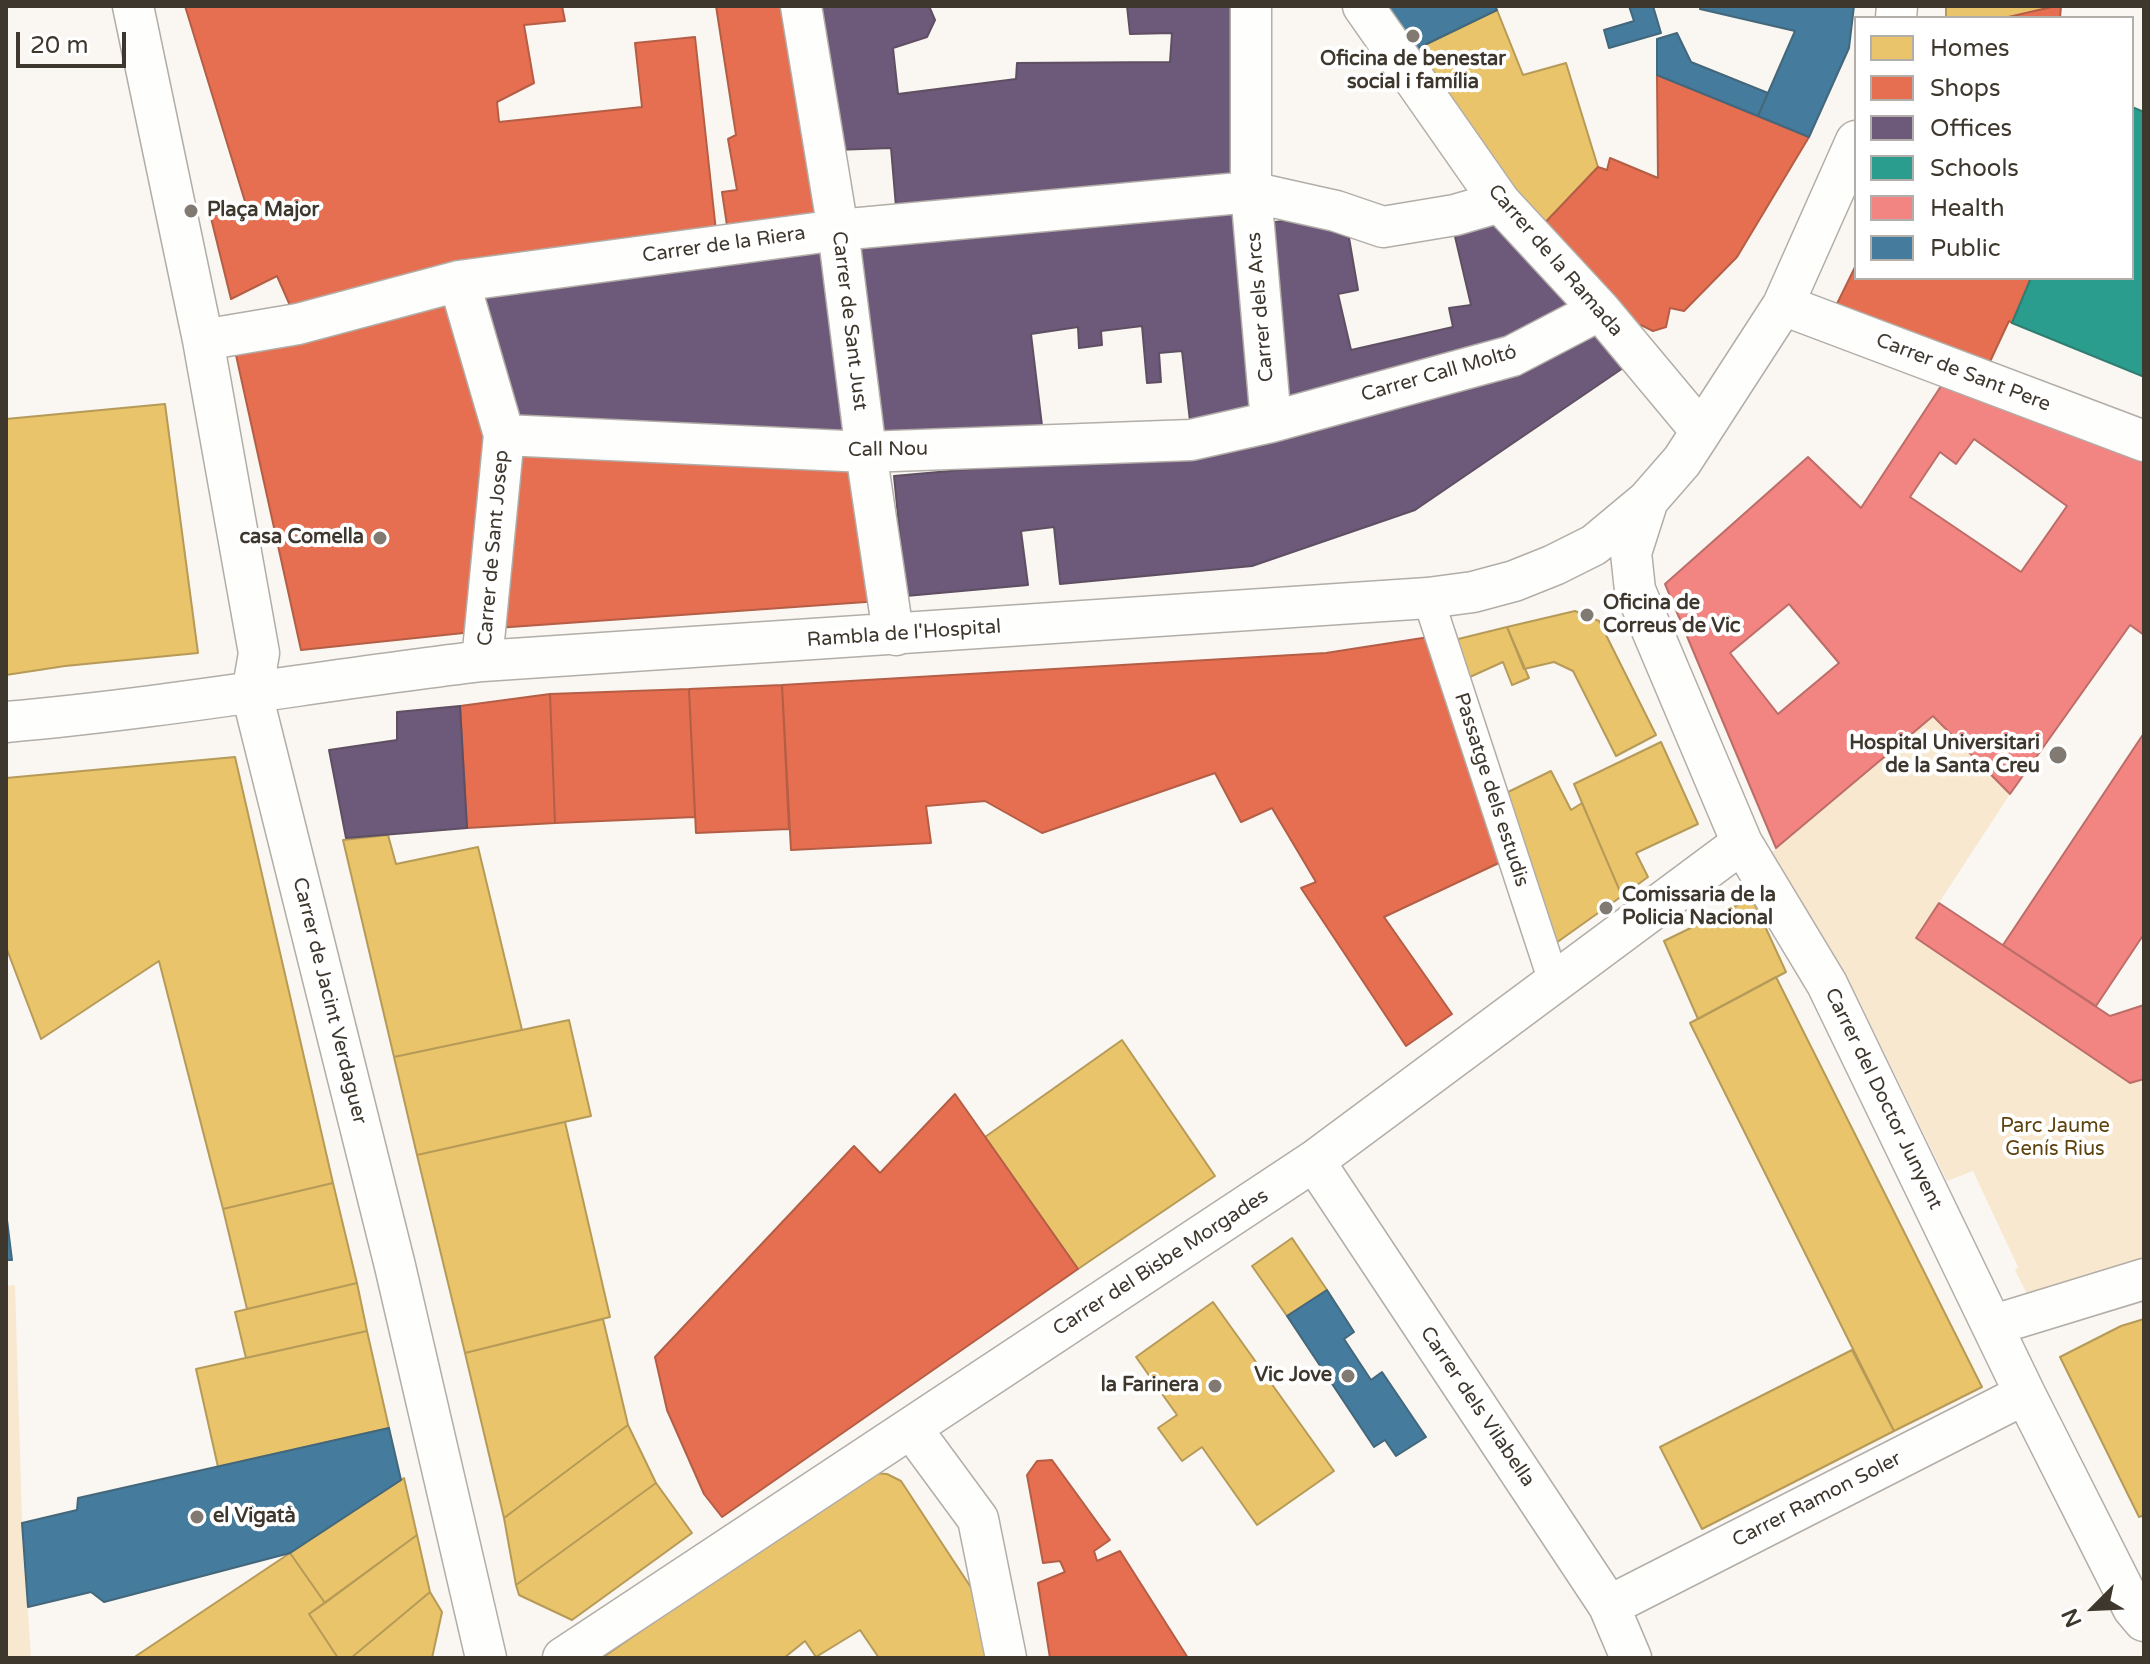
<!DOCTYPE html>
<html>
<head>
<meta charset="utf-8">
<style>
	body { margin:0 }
	#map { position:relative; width:2150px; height:1664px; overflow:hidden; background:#faf6f1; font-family:"Varela Round",sans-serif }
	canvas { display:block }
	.frame { position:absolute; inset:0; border:8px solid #3e372d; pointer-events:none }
	.legend { position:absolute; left:1854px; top:16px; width:280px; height:264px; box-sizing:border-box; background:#fff; border:2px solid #b2afab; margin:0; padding:10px 14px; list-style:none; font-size:24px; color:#3e372d }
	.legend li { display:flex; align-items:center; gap:16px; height:40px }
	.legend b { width:40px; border:2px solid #b2afab }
	.north { position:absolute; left:2054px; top:1568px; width:80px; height:80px; -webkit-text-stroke:6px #fff; paint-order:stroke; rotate:246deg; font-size:22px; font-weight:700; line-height:32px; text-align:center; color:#3e372d }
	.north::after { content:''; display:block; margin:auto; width:28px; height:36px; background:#3e372d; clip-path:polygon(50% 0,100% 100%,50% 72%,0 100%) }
	.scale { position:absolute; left:16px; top:32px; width:110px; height:36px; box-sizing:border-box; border:4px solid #3e372d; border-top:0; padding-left:10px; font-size:24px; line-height:28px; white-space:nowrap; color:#3e372d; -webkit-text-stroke:6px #fff; paint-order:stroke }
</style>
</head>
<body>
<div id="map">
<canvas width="2150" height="1664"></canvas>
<div class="frame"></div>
<ul class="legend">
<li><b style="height:22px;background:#e9c46a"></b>Homes</li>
<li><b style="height:22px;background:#e76f51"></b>Shops</li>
<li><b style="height:22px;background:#6d597a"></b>Offices</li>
<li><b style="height:22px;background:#2a9d8f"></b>Schools</li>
<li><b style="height:22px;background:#f28482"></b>Health</li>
<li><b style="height:22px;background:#457b9d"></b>Public</li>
</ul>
<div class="north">N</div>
<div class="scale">20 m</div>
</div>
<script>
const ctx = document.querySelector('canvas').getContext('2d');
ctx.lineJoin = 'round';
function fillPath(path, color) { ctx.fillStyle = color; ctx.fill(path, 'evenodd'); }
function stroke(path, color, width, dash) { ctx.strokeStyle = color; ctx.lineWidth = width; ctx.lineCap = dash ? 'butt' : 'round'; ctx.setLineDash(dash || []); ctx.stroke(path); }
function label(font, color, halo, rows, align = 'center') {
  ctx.font = font + ' "Varela Round",sans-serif'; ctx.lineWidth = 8; ctx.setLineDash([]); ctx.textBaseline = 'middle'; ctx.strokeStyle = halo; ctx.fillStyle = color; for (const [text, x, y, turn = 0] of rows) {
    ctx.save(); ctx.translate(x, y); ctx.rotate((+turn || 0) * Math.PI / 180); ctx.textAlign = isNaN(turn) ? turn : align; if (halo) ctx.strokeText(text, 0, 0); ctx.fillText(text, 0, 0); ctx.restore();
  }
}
fillPath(new Path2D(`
	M1933 716 2010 794 1916 938 2144 1079V1267L2031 1302 2015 1270 2018 1267 1973 1171 1947 1181 1858 999 1766 857Z
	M15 1285 22 1523 31 1658H6V1286Z`), '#f8e8d0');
const homes = new Path2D(`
	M1946 6H2056L2013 18H1946Z
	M1497 10 1523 75 1566 63 1598 167 1540 228 1410 52Z
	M165 404 198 653 65 666 6 675V419Z
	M1575 611 1599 621 1656 735 1616 756 1573 671 1554 662 1524 669 1507 627Z
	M1507 627 1529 678 1512 685 1503 662 1461 681 1446 642Z
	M1661 742 1698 824 1636 853 1648 877 1622 896 1574 784Z
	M235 757 333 1183 223 1209 159 961 41 1039 6 947V778Z
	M1551 771 1571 810 1582 803 1622 896 1556 943 1502 795Z
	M388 835 396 864 478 847 522 1030 394 1057 343 840Z
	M1752 898 1786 972 1698 1019 1664 941Z
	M1776 977 1982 1387 1894 1431 1690 1023Z
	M569 1020 591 1116 417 1155 394 1057Z
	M1122 1040 1215 1176 1078 1269 985 1137Z
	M565 1122 610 1317 465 1353 417 1155Z
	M333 1183 357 1283 247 1309 223 1209Z
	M1292 1238 1327 1290 1287 1316 1252 1266Z
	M357 1283 367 1331 246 1358 235 1312Z
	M1213 1302 1334 1471 1257 1525 1202 1447 1182 1461 1158 1428 1177 1415 1136 1357Z
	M603 1319 628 1425 504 1518 465 1353Z
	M2144 1319V1515L2139 1517 2060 1357 2121 1326Z
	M367 1331 389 1428 218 1467 196 1369Z
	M1852 1350 1894 1431 1702 1529 1660 1447Z
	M628 1425 656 1483 516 1585 504 1518Z
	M873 1473 887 1474 901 1481 995 1624 1000 1658H879L860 1630 816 1657 805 1641 784 1658H602L859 1479Z
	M404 1478 417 1535 325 1603 290 1553Z
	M656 1483 692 1533 572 1620 519 1595 516 1585Z
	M417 1535 430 1592 351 1658H338L309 1614Z
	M290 1553 325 1603 309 1614 338 1658H133Z
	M430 1592 442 1612 432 1658H351Z`);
fillPath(homes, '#e9c46a');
stroke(homes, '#b69a58', 2);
const shops = new Path2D(`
	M185 6H562L565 21 524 25 534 83 497 102 499 122 642 107 635 43 695 37 716 231 296 319 277 276 231 299 210 214 247 208Z
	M716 6H792L825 221 728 232 722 192 737 190 728 139 736 135Z
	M2056 6H2061L2060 18H2004Z
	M1657 75 1809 137 1737 257 1684 311 1670 308 1666 327 1653 331 1641 325 1629 333 1540 228 1598 167 1607 170 1610 158 1658 178Z
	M1856 265V278H2031L2012 323 2009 321 1987 368 1831 316Z
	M456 296 493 444 473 632 301 650 234 346Z
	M514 443 855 463 880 601 496 628Z
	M1429 637 1503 861 1384 917 1452 1014 1406 1046 1301 888 1316 882 1272 808 1241 822 1215 773 1042 833 985 801 926 806 931 843 791 850 782 685 1326 653Z
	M782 685 789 829 696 833 689 689Z
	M689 689 695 817 555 823 550 694Z
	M550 694 555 823 467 828 460 706Z
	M955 1094 1078 1269 722 1517 704 1494 667 1410 655 1357 854 1146 880 1173Z
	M1052 1460 1110 1540 1094 1551 1097 1561 1120 1551 1188 1658H1050L1038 1583 1065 1572 1060 1561 1043 1563 1027 1475 1037 1461Z`);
fillPath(shops, '#e76f51');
stroke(shops, '#b45e46', 2);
const offices = new Path2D(`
	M812 6H929L935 20 927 37 893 48 898 94 1016 79 1017 63 1170 62 1172 33 1130 34 1127 6H1249L1239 186 896 207 891 148 834 150Z
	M1239 200 1253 414 1191 430 1182 351 1159 353 1161 382 1147 383 1142 326 1101 331 1102 345 1079 348 1078 327 1031 334 1043 434 875 436 849 236Z
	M1316 216 1348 232 1358 290 1338 294 1351 350 1453 327 1449 308 1471 305 1453 228 1488 217 1571 306 1512 347 1281 400 1269 223Z
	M828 237 855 432 513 430 477 290Z
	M1594 321 1626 366 1415 510 1252 566 1060 584 1054 527 1021 531 1028 585 906 596 894 476 1174 451Z
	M460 706 467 828 346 838 329 750 397 740V712Z`);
fillPath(offices, '#6d597a');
stroke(offices, '#5f4f63', 2);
const schools = new Path2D(`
	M2132 107 2144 112V371L2142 376 2012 323 2031 278H2132Z`);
fillPath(schools, '#2a9d8f');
stroke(schools, '#307e72', 2);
const health = new Path2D(`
	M1949 374 2144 454V635L2130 625 2010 794 1933 716 1776 848 1665 584 1808 457 1861 508ZM1974 439 2067 506 2021 572 1910 497 1940 452 1956 464ZM1789 604 1839 663 1778 714 1730 653Z
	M2144 733V934L2096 1006 2003 945Z
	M1939 903 2110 1016 2144 1005V1079L2130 1083 1916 938Z`);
fillPath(health, '#f28482');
stroke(health, '#bc6d68', 2);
const public = new Path2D(`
	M1378 6H1495L1497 10 1410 52Z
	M1629 6H1653L1661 33 1609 48 1604 30 1634 21Z
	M1701 6H1854L1849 48 1809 137 1758 116 1795 31 1700 9Z
	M1677 33 1691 62 1768 93 1758 116 1657 75V39Z
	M6 1212 12 1260H6Z
	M1327 1290 1354 1332 1344 1339 1371 1380 1382 1372 1426 1437 1396 1456 1385 1440 1374 1447 1287 1316Z
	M389 1428 401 1480 290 1553 104 1602 91 1592 28 1607 22 1523 77 1510 78 1498Z`);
fillPath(public, '#457b9d');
stroke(public, '#43677b', 2);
const pedestrian = new Path2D(`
	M1428 598 1554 982`);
const minor = new Path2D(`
	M133 6 203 340 259 653 252 694 395 1266 486 1658
	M801 6 838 230 866 452 892 626 896 635
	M1251 6V192L1271 422
	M1363 6 1500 202 1600 310 1701 431
	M1896 18 1897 6
	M459 281 504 435 482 661
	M1783 305 2144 441
	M203 340 298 324 459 281 838 230 1251 192 1336 211 1383 227 1455 215 1500 202
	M504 435 866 452 1191 440 1271 422 1512 356 1600 310
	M1648 500 1631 553 1635 590 1742 843 1827 984 2025 1394 2133 1608 2144 1621
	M6 722C166 708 323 680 482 661L1428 598 1473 592 1514 581 1554 565 1594 545 1648 500 1682 461 1783 305 1856 141
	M1314 1161 1609 1606 1631 1658
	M1994 1325 2144 1279
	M911 1428 978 1519 1006 1658
	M1609 1606 2025 1394
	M563 1658 1314 1161 1742 843`);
stroke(pedestrian, '#b2ada7', 33);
stroke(minor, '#b2ada7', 43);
stroke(pedestrian, '#fefefd', 30);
stroke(minor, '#fefefd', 40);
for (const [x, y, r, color] of [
	[1413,36,8,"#807a72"],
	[191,211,8,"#807a72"],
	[380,538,8,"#807a72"],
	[1587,615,8,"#807a72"],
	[2058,755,10,"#807a72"],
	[1606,908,8,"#807a72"],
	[1348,1376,8,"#807a72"],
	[1215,1386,8,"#807a72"],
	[197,1517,8,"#807a72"]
]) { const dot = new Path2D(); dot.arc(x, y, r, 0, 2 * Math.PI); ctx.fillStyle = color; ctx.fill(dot); stroke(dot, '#fff', 3); }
label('bold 20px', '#3e372d', '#fff', [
	["Oficina de benestar",1413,60,"center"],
	["social i família",1413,83,"center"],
	["Plaça Major",207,211],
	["casa Comella",364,538,"right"],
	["Oficina de",1603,604],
	["Correus de Vic",1603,627],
	["Hospital Universitari",2040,744,"right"],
	["de la Santa Creu",2040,767,"right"],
	["Comissaria de la",1622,896],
	["Policia Nacional",1622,919],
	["Vic Jove",1332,1376,"right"],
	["la Farinera",1199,1386,"right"],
	["el Vigatà",213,1517]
], 'left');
label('20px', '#3e372d', '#fff', [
	["Carrer de la Riera",724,245,-8],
	["Carrer de la Ramada",1555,261,49],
	["Carrer dels Arcs",1261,307,-95],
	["Carrer de Sant Just",849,321,83],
	["Carrer de Sant Pere",1963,373,21],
	["Carrer Call Moltó",1439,374,-16],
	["Call Nou",888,450,-1],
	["Carrer de Sant Josep",494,548,-85],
	["Rambla de l'Hospital",904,634,-4],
	["Passatge dels estudis",1491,790,72],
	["Carrer de Jacint Verdaguer",329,1001,76],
	["Carrer del Doctor Junyent",1883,1099,64],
	["Carrer del Bisbe Morgades",1161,1263,-33],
	["Carrer dels Vilabella",1477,1407,56],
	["Carrer Ramon Soler",1817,1500,-27]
]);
label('20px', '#5e420d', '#fff', [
	["Parc Jaume",2055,1127],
	["Genís Rius",2055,1150]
]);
</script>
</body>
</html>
